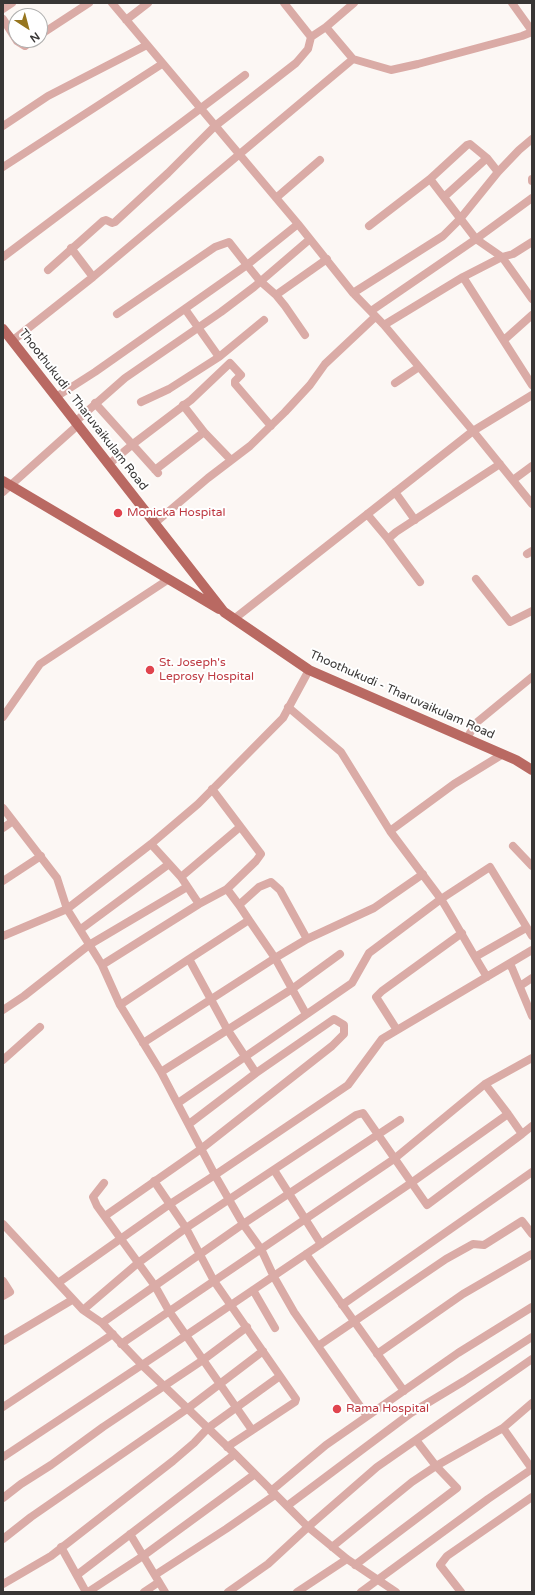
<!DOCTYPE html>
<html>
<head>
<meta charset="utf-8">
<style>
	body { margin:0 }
	#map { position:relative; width:535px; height:1595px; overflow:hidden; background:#fcf7f4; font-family:"Varela Round",sans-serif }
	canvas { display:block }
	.frame { position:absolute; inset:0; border:4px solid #383635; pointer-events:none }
	.north { position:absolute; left:8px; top:8px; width:40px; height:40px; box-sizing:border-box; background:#fff; border:1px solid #afafae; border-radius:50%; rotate:144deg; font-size:11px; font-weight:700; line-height:16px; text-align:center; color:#383635 }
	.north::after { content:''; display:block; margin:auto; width:14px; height:18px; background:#97761f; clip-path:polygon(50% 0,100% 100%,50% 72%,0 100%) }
</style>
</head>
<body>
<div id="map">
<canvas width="535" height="1595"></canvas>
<div class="frame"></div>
<div class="north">N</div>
</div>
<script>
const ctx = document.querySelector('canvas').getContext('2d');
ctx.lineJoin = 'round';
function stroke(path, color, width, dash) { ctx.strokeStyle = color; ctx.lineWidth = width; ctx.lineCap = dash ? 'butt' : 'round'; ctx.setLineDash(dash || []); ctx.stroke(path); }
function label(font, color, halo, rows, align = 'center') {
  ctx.font = font + ' "Varela Round",sans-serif'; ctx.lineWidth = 4; ctx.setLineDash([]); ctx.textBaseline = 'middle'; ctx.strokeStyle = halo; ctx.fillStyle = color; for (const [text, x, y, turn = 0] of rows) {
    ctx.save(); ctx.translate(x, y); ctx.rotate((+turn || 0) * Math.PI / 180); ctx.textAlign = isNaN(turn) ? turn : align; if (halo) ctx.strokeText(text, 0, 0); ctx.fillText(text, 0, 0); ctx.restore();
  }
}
stroke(new Path2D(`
	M112 3 298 224 353 293 384 325 473 431 234 619
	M284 3 311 37
	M512 3 532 31
	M3 9 12 3
	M3 19 17 41 25 46 33 40
	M126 20 148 3
	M40 35 89 3
	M353 59 391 70 418 64 522 36 532 32
	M3 126 48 96 147 45
	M3 167 162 64
	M498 172 519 150 532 139
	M532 179V181
	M444 197 487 158
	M276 198 320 160
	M369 226 430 179 476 239 502 257 513 254 532 242
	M71 248 93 277
	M3 257 245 75
	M48 270 103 221 106 220 112 223 115 222 168 173 215 126 296 63 308 49 311 37 326 27
	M463 277 502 257 532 299
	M353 293 443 236 460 219 498 172 487 158 470 144 467 145 430 179
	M276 295 327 259
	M371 311 476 239 532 198
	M117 314 215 247 229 242 247 265 298 224
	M384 325 463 277 532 385
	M504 340 532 315
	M12 341 93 277 353 59 326 27 354 3
	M219 357 264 320
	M395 383 419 367
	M532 395 473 431 532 504
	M56 397 95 372 247 265 260 281 276 295 285 306 305 335
	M141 402 169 389 219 357 185 309
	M95 403 158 473
	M183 405 204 432
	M75 422 125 378 221 312 254 287 310 239
	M109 464 133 444 191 400 230 363 241 375 235 381V384L271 426
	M155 470 204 432 231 460
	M513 480 532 466
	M3 492 78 425
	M395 492 415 520
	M367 514 388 539 396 532 500 464
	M155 523 208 478 250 446 285 412 310 385 325 364 375 317
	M388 539 420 582
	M527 554 532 551
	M476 579 510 622 532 611
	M288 707 341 752 390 831
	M3 717 40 664 169 579
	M467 738 476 723 532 677
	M503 754 454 784 390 831 441 899 490 867 532 936
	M212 789 261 854 256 861 227 889
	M3 808 57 878 67 909 102 965 120 1005 161 1072 216 1177 243 1224 261 1249 274 1277 294 1312 367 1416
	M3 828 13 821
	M151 844 181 877 199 904
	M513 846 532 866
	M181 877 240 827
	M3 881 41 856
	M249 920 239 905 259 887 271 882 280 890 307 939
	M81 929 169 864
	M3 936 67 909 151 844 198 804 283 718 309 670
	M475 957 526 928
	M189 959 249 920 275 958 306 1014
	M509 964 512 968 532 1016
	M102 965 199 904 227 889 239 905
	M520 986 532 978
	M120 1005 189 959 227 1029 256 1073
	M3 1010 24 996 89 945 187 887
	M397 1030 376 997 382 991 462 933
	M143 1043 275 958 307 939 374 908 423 874
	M3 1060 40 1027
	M161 1072 292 989 340 954
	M485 1084 508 1114
	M178 1103 352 983 369 953 441 899C457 925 471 951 487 977
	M274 1170 321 1244
	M154 1181 186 1228 214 1281 296 1399 295 1402 227 1447
	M104 1183 93 1197 97 1206 155 1286 169 1311 252 1430
	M105 1216 201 1149 332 1046 344 1034V1025L334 1019 256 1073 189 1124
	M3 1224 83 1310 102 1323 142 1365 235 1454 308 1527 347 1559 396 1592
	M306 1254 404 1391
	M3 1281 10 1292 3 1296
	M58 1283 170 1204 215 1175 348 1085 382 1039 532 950
	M253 1290 275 1328
	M342 1305 532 1172
	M83 1310 138 1263 186 1228 356 1115 363 1113 427 1205 522 1134
	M102 1323 243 1224 400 1120
	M3 1341 72 1300
	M121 1344 394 1159 485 1084 532 1058
	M318 1346 446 1259 473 1244 484 1245 522 1221 532 1234
	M377 1354 463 1294 532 1254
	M532 1403 503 1428 532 1469
	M3 1407 113 1334
	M3 1457 163 1351 411 1183 508 1114 522 1134 532 1126
	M271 1491 326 1445 458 1353 532 1307
	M3 1498 21 1484 51 1465 103 1427 203 1360 247 1327
	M287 1506 411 1413 464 1381 532 1337
	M130 1534 165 1592
	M3 1539 31 1517 187 1409 263 1351
	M61 1547 86 1592
	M332 1547 412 1482 436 1466 503 1428
	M355 1565 457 1488 436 1466 416 1440
	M77 1575 235 1454
	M155 1575 226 1529 275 1495
	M3 1584 51 1556 173 1461 194 1443 208 1428 280 1376
	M88 1592 143 1556 255 1474
	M144 1592 159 1582
	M228 1592 268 1564 308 1527 377 1467 532 1359
	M297 1592 347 1559
	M361 1592 488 1499 532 1469
	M461 1592 440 1565 447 1556 532 1497`), '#daaba6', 8);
stroke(new Path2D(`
	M3 329 224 612 309 670 516 760 532 770
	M3 481 219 609`), '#b96962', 10);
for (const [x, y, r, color] of [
	[118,513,5,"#e0444e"],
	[150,670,5,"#e0444e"],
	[337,1409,5,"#e0444e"]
]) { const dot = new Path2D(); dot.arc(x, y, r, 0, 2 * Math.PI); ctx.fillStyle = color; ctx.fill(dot); stroke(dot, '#fff', 1.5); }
label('12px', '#383635', '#fff', [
	["Thoothukudi - Tharuvaikulam Road",83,410,52],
	["Thoothukudi - Tharuvaikulam Road",402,695,24]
]);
label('12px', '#be3a42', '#fff', [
	["Monicka Hospital",127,513],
	["St. Joseph's",159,663],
	["Leprosy Hospital",159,677],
	["Rama Hospital",346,1409]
], 'left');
</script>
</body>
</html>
